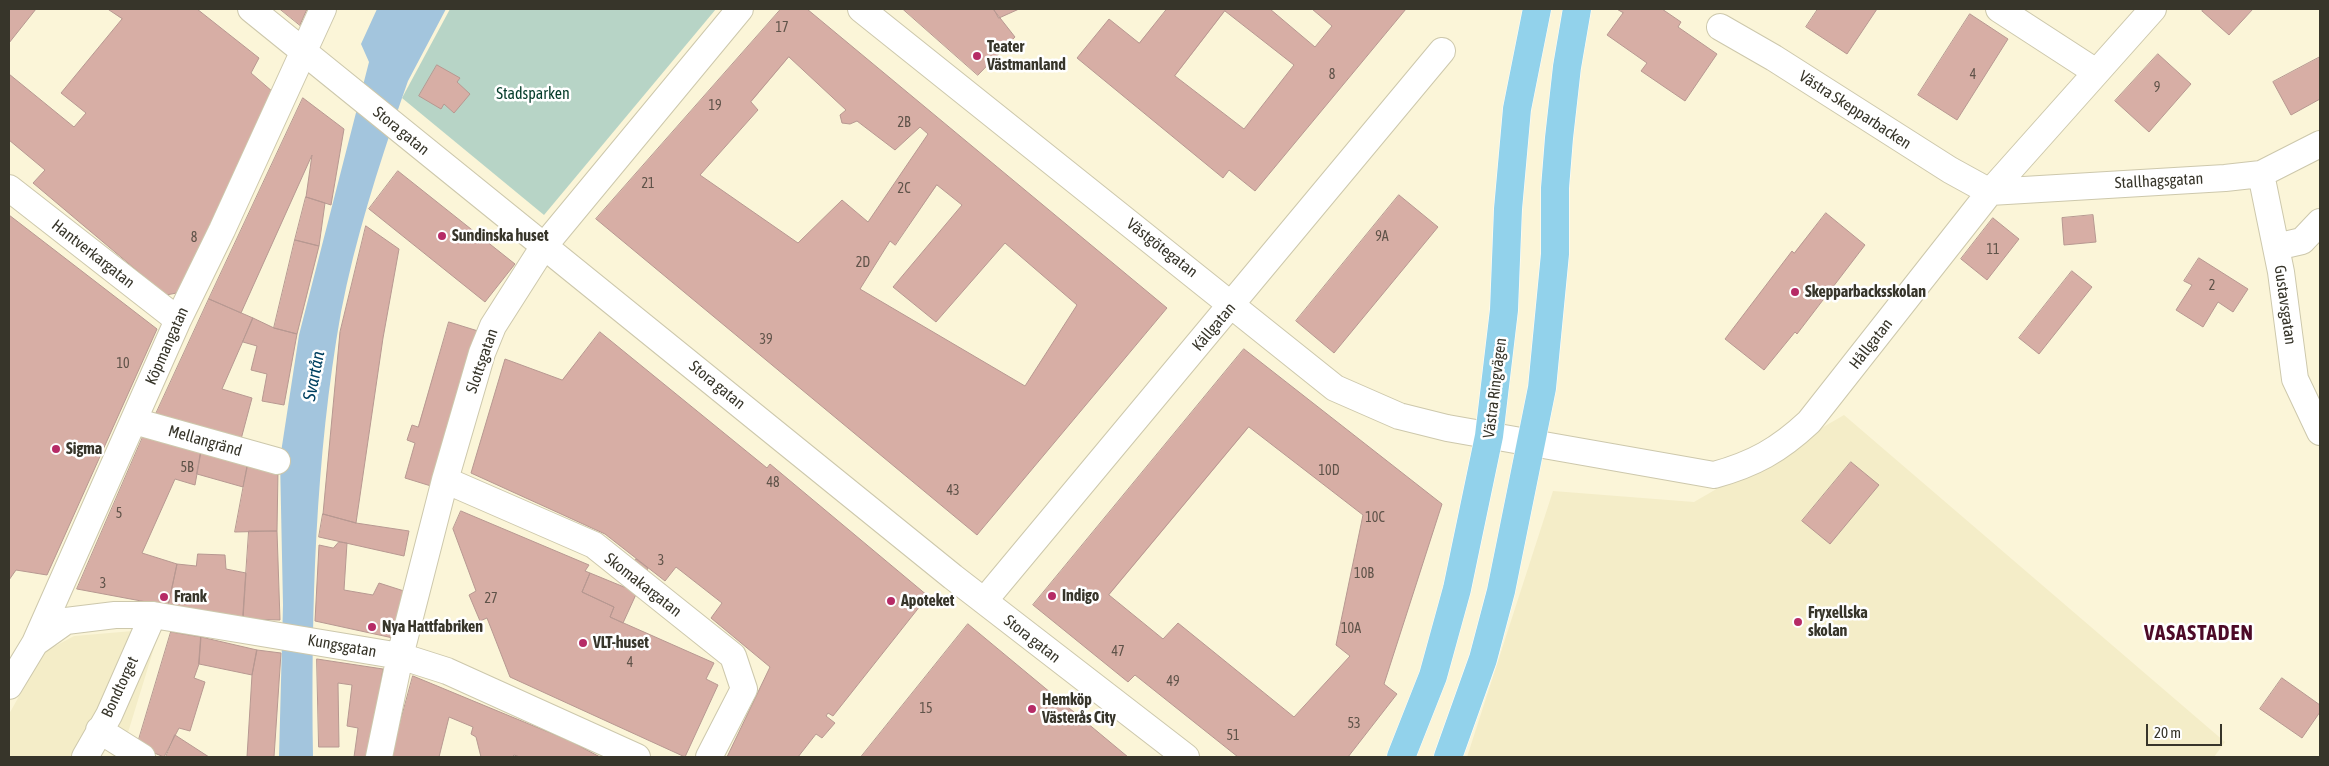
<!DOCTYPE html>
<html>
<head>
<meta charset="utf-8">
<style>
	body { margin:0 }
	#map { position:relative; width:2329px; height:766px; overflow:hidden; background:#fbf5d8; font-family:"Asap Condensed",sans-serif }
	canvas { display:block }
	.frame { position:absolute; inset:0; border:10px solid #37352a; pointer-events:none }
	.scale { position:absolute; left:2146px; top:724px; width:76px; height:22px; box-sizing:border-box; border:2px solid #37352a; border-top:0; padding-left:6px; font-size:15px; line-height:18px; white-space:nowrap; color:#37352a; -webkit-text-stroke:4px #fff; paint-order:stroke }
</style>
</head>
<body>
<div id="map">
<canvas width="2329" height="766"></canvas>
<div class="frame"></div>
<div class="scale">20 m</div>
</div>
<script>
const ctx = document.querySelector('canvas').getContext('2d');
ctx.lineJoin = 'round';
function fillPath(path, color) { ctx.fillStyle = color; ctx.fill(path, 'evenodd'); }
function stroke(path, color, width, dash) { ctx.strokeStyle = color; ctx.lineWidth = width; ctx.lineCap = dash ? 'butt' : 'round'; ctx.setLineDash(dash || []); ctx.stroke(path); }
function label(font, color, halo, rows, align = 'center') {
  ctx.font = font + ' "Asap Condensed",sans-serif'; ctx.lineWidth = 5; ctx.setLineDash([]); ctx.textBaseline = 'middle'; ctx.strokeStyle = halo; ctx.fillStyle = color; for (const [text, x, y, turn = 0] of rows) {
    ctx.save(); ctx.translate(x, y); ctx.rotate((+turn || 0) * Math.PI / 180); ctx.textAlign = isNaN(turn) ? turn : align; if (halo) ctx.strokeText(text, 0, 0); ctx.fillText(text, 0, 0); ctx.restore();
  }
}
fillPath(new Path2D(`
	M1844 415 2225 742 2214 757H1467L1553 491 1694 502Z
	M133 631 158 635 126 739 98 745 91 757H9V714L44 652 74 636Z`), '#f4edc8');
fillPath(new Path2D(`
	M450 9H716L544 215 402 98Z`), '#b7d4c6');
fillPath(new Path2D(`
	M377 9H446L408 81 402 98C378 168 355 239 341 312 315 459 311 609 313 757H279L283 605 280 459 299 335 369 62 361 44Z`), '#a3c5dd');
const building = new Path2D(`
	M9 9H36L9 43Z
	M108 9H197L259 58 251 73 273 92 182 292 166 295 33 183 45 170 9 140V74L74 127 86 113 61 93 122 19Z
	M280 9H307L300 25Z
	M781 9H807L1167 308 977 535 596 219ZM789 57 846 110 840 115 842 123 850 124 857 121 895 150 920 127 928 134 868 222 842 200 798 243 700 175 758 110 751 102ZM937 185 962 205 893 287 936 322 1005 243 1077 305 1025 386 860 289 890 241 895 245Z
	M903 9H993L1015 37 978 75Z
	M994 9H1019L999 18Z
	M1167 9H1270L1315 47 1332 26 1312 9H1406L1255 191 1229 170 1223 178 1077 58 1109 19 1139 43ZM1225 11 1294 65 1244 129 1175 76Z
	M1617 9H1662L1681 22 1678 27 1717 54 1685 101 1641 71 1647 63 1607 35 1623 13Z
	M1818 9H1877L1847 54 1806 27Z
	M2205 9H2253L2229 35 2202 11Z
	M1970 14 2008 39 1957 120 1918 95Z
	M2158 54 2191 84 2149 132 2115 101Z
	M2320 57V99L2291 115 2273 82Z
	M437 65 460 78 457 82 470 94 454 113 444 104 441 109 419 96Z
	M303 98 344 129 331 205 306 197 312 155 241 313 209 299Z
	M398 171 515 264 485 302 369 209Z
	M1399 195 1438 227 1334 353 1296 321Z
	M306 197 325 203 319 246 295 240Z
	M1826 213 1865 245 1797 334 1795 332 1764 370 1725 339 1792 251 1794 253Z
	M9 215 157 329 47 575 16 570 9 580Z
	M2093 215 2096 242 2064 245 2062 218Z
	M1993 218 2019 239 1987 280 1961 259Z
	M366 226 399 249 383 338 356 523 323 514 340 332Z
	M295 240 319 246 297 334 274 328Z
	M2199 258 2248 289 2233 312 2218 302 2203 327 2176 310 2192 285 2184 281Z
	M2072 271 2092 287 2039 354 2019 338Z
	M209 299 253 318 222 389 252 398 240 443 155 416Z
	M253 318 274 328 297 334 284 405 262 401 267 374 251 370 257 346 243 342Z
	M449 322 478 331 431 486 405 478 415 443 407 440 412 425 418 427Z
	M600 332 767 468 770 464 928 596 833 716 828 713 826 716 835 723 822 738 816 734 798 757H727L770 667 711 618 722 603 676 567 665 581 605 534 471 473 505 359 562 380Z
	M1244 349 1442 504 1384 684 1397 694 1348 757H1238L1135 675 1128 682 1033 605ZM1249 427 1363 515 1336 645 1350 656 1294 717 1178 623 1163 639 1109 595Z
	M146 430 202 446 195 485 175 479 142 553 177 564 168 606 77 589Z
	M202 446 248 463 243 487 197 474Z
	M1851 462 1879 485 1830 544 1802 521Z
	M248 463 278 470 277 531 235 532Z
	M461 511 589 565 585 571 590 573 582 592 614 607 610 617 714 663 706 679 718 685 685 757 510 677 487 618 480 621 469 595 476 591 453 529Z
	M323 514 356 523 409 531 404 556 319 537Z
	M249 531H277L280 620 243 619Z
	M339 542 347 543 344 590 373 595 379 583 404 591 393 638 315 621 319 545 333 548Z
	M198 554 225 555 226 569 246 573 243 619 168 606 177 564 196 566Z
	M636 559 648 568 623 623 610 617 614 607 582 592 590 573 624 587Z
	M968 624 1128 757H861Z
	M171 632 201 637 199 664 194 678 205 682 190 731 179 728 164 757 137 746Z
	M201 637 257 650 252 675 199 664Z
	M257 650 281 653 274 757H247L252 675Z
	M317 659 383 669 369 757H354L358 728 347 726 352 685 338 683 339 747H319Z
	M413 676 570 741 600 757H520L514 755 512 757H481L476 737 471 734 473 727 449 717 439 757H391Z
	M2282 678 2320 705V712L2302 738 2260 709Z
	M175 735 209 757H166Z`);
fillPath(building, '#d7aea5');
stroke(building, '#b79891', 1);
const minor = new Path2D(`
	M251 9 953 577 1186 757
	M861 9 1335 388 1399 416 1447 428 1714 475C1754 464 1779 450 1809 422L1990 192 2153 9
	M1999 9 2096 72
	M1720 27 1774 58 1950 170 1990 192 2225 178 2261 174 2320 144
	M2261 174 2281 272 2295 379 2320 432
	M9 188 178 320
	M2276 247 2302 241 2320 222
	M134 421 277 461
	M445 480 594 545 733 656 744 689 709 757
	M984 601 1442 51
	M35 643 66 621 115 615H153L400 656 447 671 637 757
	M9 686 35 643 178 320 222 230 323 9
	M99 730 142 757
	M85 757 109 715 153 615
	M379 757 400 656 445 480 482 353 493 326 544 246 740 9`);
const major = new Path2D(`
	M1401 757 1433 676 1457 589 1489 436 1504 310 1508 209 1517 109 1537 9
	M1448 757 1483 659 1501 591 1542 388 1555 254V188L1559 138 1567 67 1577 9`);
stroke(minor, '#cdc8ac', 28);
stroke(major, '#fff', 29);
stroke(minor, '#fff', 26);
stroke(major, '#92d2eb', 28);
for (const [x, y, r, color] of [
	[977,56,5,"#b62b66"],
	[442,236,5,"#b62b66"],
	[1795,292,5,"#b62b66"],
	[56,449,5,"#b62b66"],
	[1052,596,5,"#b62b66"],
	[164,597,5,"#b62b66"],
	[891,601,5,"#b62b66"],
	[1798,622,5,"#b62b66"],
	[372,627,5,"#b62b66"],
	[583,643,5,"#b62b66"],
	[1032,709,5,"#b62b66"]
]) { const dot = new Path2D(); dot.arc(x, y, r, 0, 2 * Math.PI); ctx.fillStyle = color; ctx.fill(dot); stroke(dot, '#fff', 2); }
label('14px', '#5f5349', null, [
	["17",782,28],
	["8",1332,75],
	["4",1973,75],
	["9",2157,88],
	["19",715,106],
	["2B",904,123],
	["21",648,184],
	["2C",904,189],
	["9A",1382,237],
	["8",194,238],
	["11",1993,250],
	["2D",863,263],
	["2",2212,286],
	["39",766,340],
	["10",123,364],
	["5B",187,468],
	["10D",1329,471],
	["48",773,483],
	["43",953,491],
	["5",119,514],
	["10C",1375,518],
	["3",661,561],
	["10B",1364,574],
	["3",103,584],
	["27",491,599],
	["10A",1351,629],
	["47",1118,652],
	["4",630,663],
	["49",1173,682],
	["15",926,709],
	["53",1354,724],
	["51",1233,736]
]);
label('bold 16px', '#37352a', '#fff', [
	["Teater",987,47],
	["Västmanland",987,65],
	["Sundinska huset",452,236],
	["Skepparbacksskolan",1805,292],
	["Sigma",66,449],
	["Indigo",1062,596],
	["Frank",174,597],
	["Apoteket",901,601],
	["Fryxellska",1808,613],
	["skolan",1808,631],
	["Nya Hattfabriken",382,627],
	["VLT-huset",593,643],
	["Hemköp",1042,700],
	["Västerås City",1042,718]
], 'left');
label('16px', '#053c2a', '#fff', [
	["Stadsparken",533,94]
]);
label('16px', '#37352a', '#fff', [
	["Västra Skepparbacken",1855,110,33],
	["Stora gatan",401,131,39],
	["Stallhagsgatan",2159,181,-3],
	["Västgötegatan",1162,248,38],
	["Hantverkargatan",93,254,38],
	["Gustavsgatan",2285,305,82],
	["Källgatan",1214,327,-50],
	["Hållgatan",1871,344,-52],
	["Köpmangatan",167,346,-66],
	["Slottsgatan",482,361,-71],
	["Stora gatan",717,385,39],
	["Västra Ringvägen",1495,388,-83],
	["Mellangränd",205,441,16],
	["Skomakargatan",643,585,38],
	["Stora gatan",1032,639,38],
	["Kungsgatan",342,646,10],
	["Bondtorget",120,687,-65]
]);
label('italic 18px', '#004060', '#fff', [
	["Svartån",314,376,-79]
]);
ctx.letterSpacing = '1px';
label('bold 21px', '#4d0a27', '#fff', [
	["VASASTADEN",2199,633]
]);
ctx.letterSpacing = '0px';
</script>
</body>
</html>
